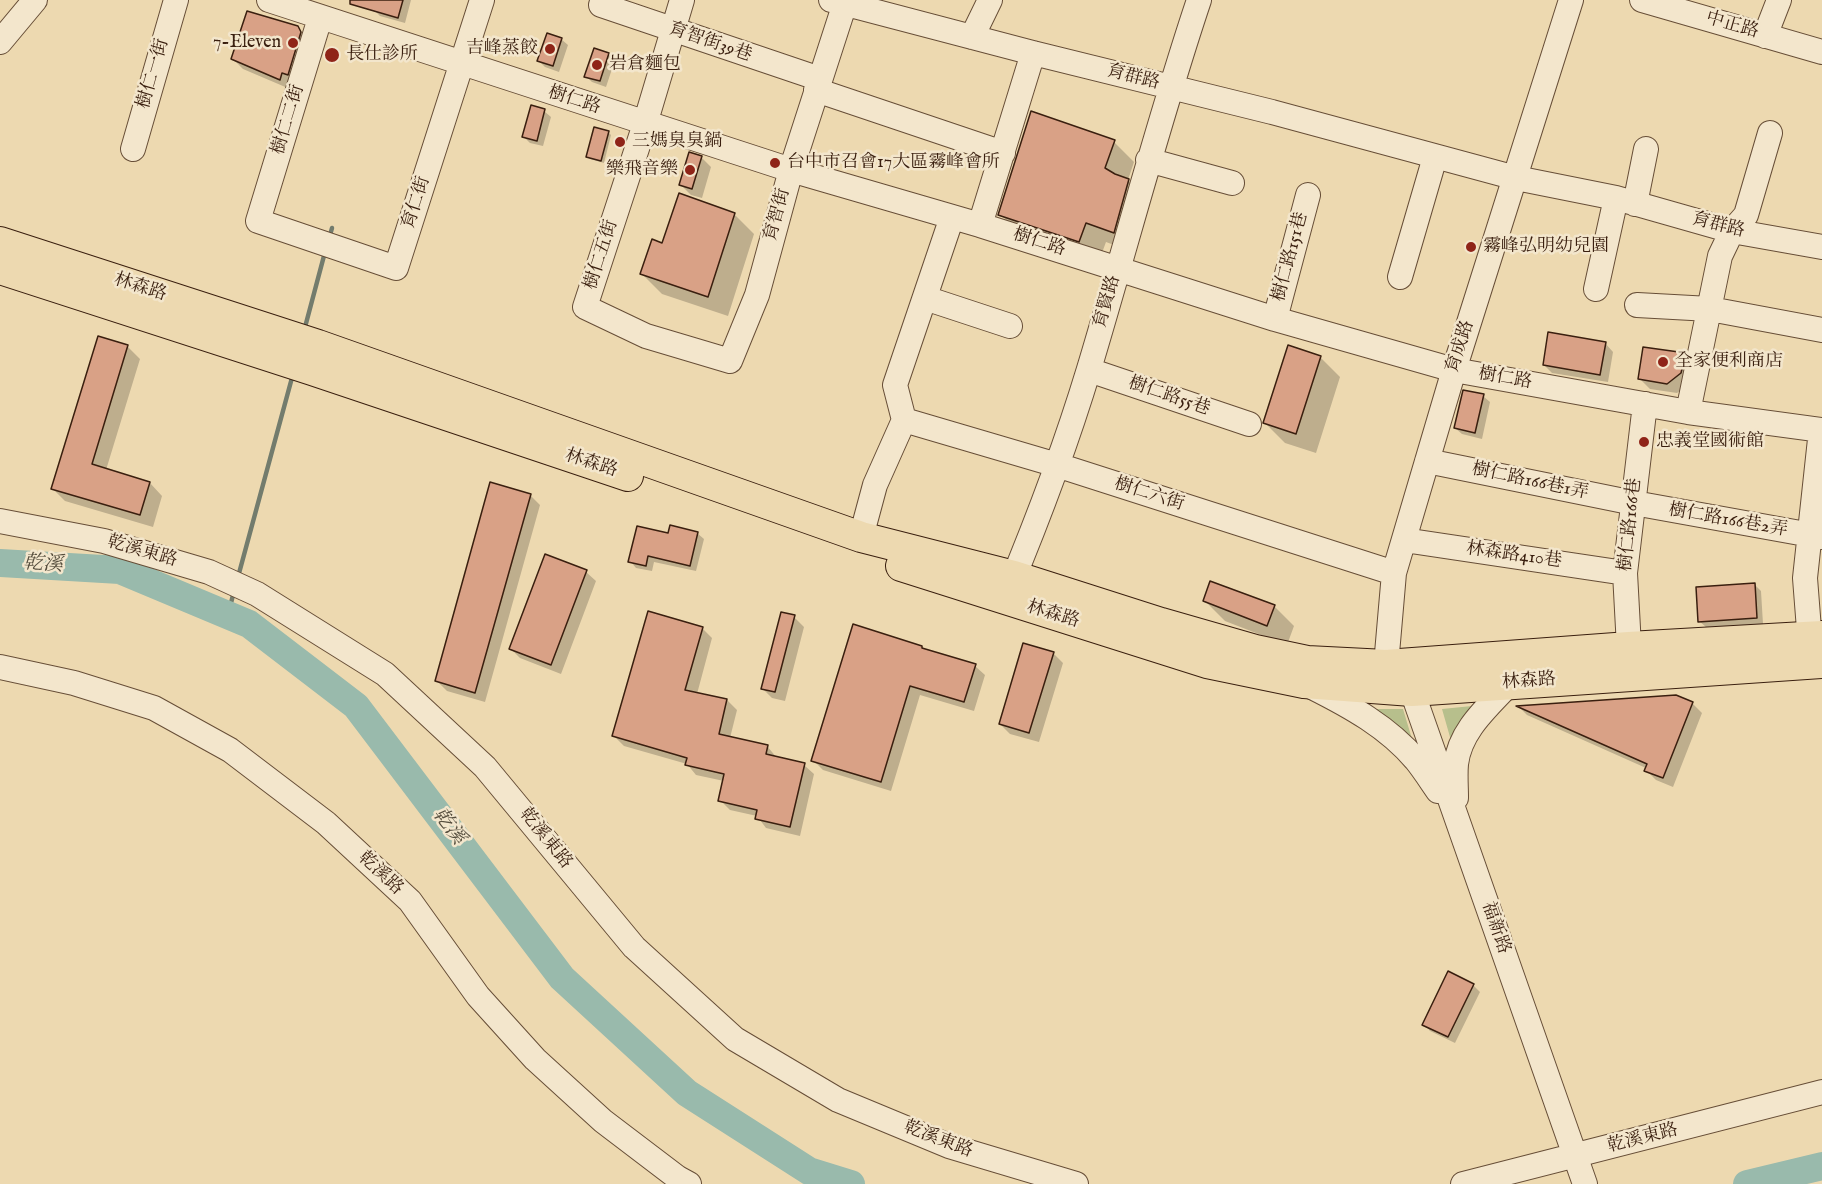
<!DOCTYPE html>
<html>
<head>
<meta charset="utf-8">
<style>
	body { margin:0 }
	canvas { display:block; background:#edd9b0 }
</style>
</head>
<body>
<canvas width="1822" height="1184"></canvas>
<script>
const ctx = document.querySelector('canvas').getContext('2d');
ctx.lineJoin = 'round';
function fillPath(path, color) { ctx.fillStyle = color; ctx.fill(path, 'evenodd'); }
function stroke(path, color, width, dash) { ctx.strokeStyle = color; ctx.lineWidth = width; ctx.lineCap = dash ? 'butt' : 'round'; ctx.setLineDash(dash || []); ctx.stroke(path); }
function label(font, color, halo, rows, align = 'center') {
  ctx.font = font + ' "IM FELL English","Noto Serif TC",serif'; ctx.lineWidth = 5; ctx.setLineDash([]); ctx.textBaseline = 'middle'; ctx.strokeStyle = halo; ctx.fillStyle = color; for (const [text, x, y, turn = 0] of rows) {
    ctx.save(); ctx.translate(x, y); ctx.rotate((+turn || 0) * Math.PI / 180); ctx.textAlign = isNaN(turn) ? turn : align; if (halo) ctx.strokeText(text, 0, 0); ctx.fillText(text, 0, 0); ctx.restore();
  }
}
fillPath(new Path2D(`
	M1482 705 1454 751 1442 709Z
	M1373 709H1403L1415 749Z`), '#b7bf8c');
fillPath(new Path2D(`
	M376 0H411L405 23 380 16 373 9Z
	M297 27 307 38 290 89 243 69 233 59Z
	M561 39 568 45 559 72 545 67 539 61Z
	M609 54 615 60 606 87 592 82 586 76Z
	M544 111 551 117 543 146 530 143 524 137Z
	M608 132 611 135 604 163 590 159 587 156Z
	M1114 142 1134 162 1128 180 1148 201 1133 252 1106 242 1099 261 1020 234 1000 214Z
	M701 157 711 167 702 198 691 195 681 185Z
	M734 214 754 234 728 316 662 294 642 274 663 244Z
	M1605 343 1613 352 1608 382 1552 373 1544 365Z
	M127 346 140 359 106 470 150 483 162 496 153 527 65 501 53 489Z
	M1685 355 1695 365 1691 383 1677 393 1650 389 1640 379Z
	M1320 357 1340 377 1316 453 1285 443 1265 423Z
	M1483 396 1490 402 1482 439 1462 434 1455 428Z
	M530 495 540 505 485 702 447 691 437 681Z
	M697 533 704 539 696 571 654 562 652 571 636 568 630 561 669 535Z
	M586 572 596 581 561 674 520 658 510 648Z
	M1755 585 1761 591 1763 624 1706 627 1699 621Z
	M1205 601 1274 606 1294 626 1287 645 1225 621Z
	M794 617 804 627 785 701 772 698 762 688Z
	M702 628 712 638 697 694 727 700 737 710 730 738 767 746 777 758 804 765 814 774 800 836 766 828 757 816 730 810 720 800 724 781 696 775 687 764 624 746 614 736Z
	M922 647 926 651 975 666 985 675 974 711 920 695 891 791 823 770 813 760Z
	M1053 653 1063 663 1039 742 1010 734 1000 724Z
	M1692 703 1702 713 1673 787 1656 780 1646 770V768L1527 715 1519 707Z
	M1449 973 1473 985 1480 992 1455 1043 1430 1031 1424 1024Z`), '#0003');
stroke(new Path2D(`
	M329 239 332 228
	M304 331 325 252
	M238 577 293 374
	M228 615 234 591`), '#737c6d', 4.5);
stroke(new Path2D(`
	M0 563 120 570 249 624 356 706 562 978 687 1093 809 1171 851 1184
	M1747 1184 1822 1166`), '#99baac', 28);
const building = new Path2D(`
	M350 0H403L398 18 350 4Z
	M247 11 298 26 301 32 288 75 282 73 280 80 231 59Z
	M547 33 562 38 553 66 537 61Z
	M594 48 609 53 600 81 584 77Z
	M531 105 545 109 537 141 522 137Z
	M1031 111 1115 140 1105 168 1115 174 1129 179 1114 233 1086 223 1079 242 998 215Z
	M594 127 609 131 601 161 586 157Z
	M689 152 702 156 692 189 679 185Z
	M679 193 735 213 708 297 640 274 652 239 662 243Z
	M1548 332 1606 342 1600 375 1543 365Z
	M98 336 128 345 92 464 150 482 140 515 51 489Z
	M1288 345 1321 356 1296 434 1263 423Z
	M1643 347 1686 353 1681 373 1667 384 1638 379Z
	M1463 390 1484 394 1475 433 1454 428Z
	M490 482 531 494 475 693 435 681Z
	M670 525 698 532 690 566 648 556 646 566 628 562 637 526 668 533Z
	M545 554 587 570 551 665 509 649Z
	M1210 581 1275 605 1267 626 1203 601Z
	M1755 583 1757 618 1698 622 1696 587Z
	M648 611 703 627 685 690 727 699 719 734 768 745 766 754 805 763 790 827 755 819 757 810 718 801 724 774 685 765 687 758 612 736Z
	M781 612 795 615 775 692 761 689Z
	M853 624 922 646V648L976 664 964 702 910 686 881 782 811 761Z
	M1023 643 1054 652 1029 733 999 724Z
	M1676 695 1693 702 1663 778 1644 771 1647 764 1516 706Z
	M1448 971 1474 984 1448 1037 1422 1025Z`);
fillPath(building, '#d9a186');
stroke(building, '#3a1f0f', 1.5);
const minor = new Path2D(`
	M269 0 791 170 980 225 1275 319 1454 370 1688 412 1822 430
	M682 0 645 124 585 307 646 336 730 361 757 295 791 170 846 0
	M831 0 1033 53 1272 112 1516 178 1616 198 1732 231 1822 247
	M1571 0 1454 370 1394 573 1386 665 1412 691 1585 1184
	M1642 0 1822 52
	M601 5 820 79
	M320 18 258 221 396 268 482 0
	M1765 36 1779 0
	M972 37 990 0
	M0 42 35 0
	M816 90 1003 153
	M133 149 176 0
	M1148 160 1232 183
	M1635 204 1646 149
	M952 217 895 385 904 420 1057 465 1394 573
	M980 225 1033 53
	M1400 277 1435 157
	M1596 289 1616 198
	M925 298 1010 326
	M1637 305 1710 309 1822 330
	M1275 319 1308 195
	M1089 370 1249 424
	M1688 412 1720 256 1732 231 1746 215 1770 133
	M1427 461 1634 503 1822 537
	M0 521 104 541 209 572 257 594 385 674 485 767 634 947 735 1039 838 1100 949 1146 1076 1184
	M861 537 875 485 904 420
	M1404 540 1625 573
	M1008 591C1038 519 1066 445 1089 369 1126 246 1158 122 1199 0
	M1629 647 1625 573 1645 404
	M1811 655 1805 578 1821 430
	M0 667 74 683 154 708 230 750 326 823 410 901 478 996 535 1059 603 1121 678 1178 689 1184
	M1312 687C1350 706 1388 727 1416 760 1424 770 1431 781 1438 791
	M1456 798C1456 787 1455 775 1456 764 1460 730 1488 707 1510 683
	M1463 1184 1822 1092`);
const major = new Path2D(`
	M0 242 318 345 861 537 1014 576 1161 623 1255 650 1307 661 1386 665 1629 647 1822 636
	M0 269 312 370 628 476
	M901 566 1207 663 1304 683 1412 691 1822 663`);
stroke(minor, '#674e37', 26);
stroke(major, '#3a1f0f', 32);
stroke(minor, '#f3e6cc', 24);
stroke(major, '#edd9b0', 30);
for (const [x, y, r, color] of [
	[293,43,6,"#8f2418"],
	[550,49,6,"#8f2418"],
	[332,55,8,"#8f2418"],
	[597,65,6,"#8f2418"],
	[620,142,6,"#8f2418"],
	[775,163,6,"#8f2418"],
	[690,170,6,"#8f2418"],
	[1471,247,6,"#8f2418"],
	[1663,362,6,"#8f2418"],
	[1644,442,6,"#8f2418"]
]) { const dot = new Path2D(); dot.arc(x, y, r, 0, 2 * Math.PI); ctx.fillStyle = color; ctx.fill(dot); stroke(dot, '#f3e6cc', 2); }
label('18px', '#3a1f0f', '#f3e6cc', [
	["中正路",1732,26,16],
	["育智街39巷",710,43,19],
	["樹仁一街",154,74,-74],
	["育群路",1133,78,14],
	["樹仁路",574,101,18],
	["樹仁二街",289,120,-73],
	["育仁街",417,203,-72],
	["育智街",778,215,-75],
	["育群路",1718,226,14],
	["樹仁路",1039,243,18],
	["樹仁五街",602,255,-72],
	["樹仁路151巷",1291,257,-75],
	["林森路",140,288,18],
	["育賢路",1108,302,-74],
	["育成路",1461,347,-72],
	["樹仁路",1505,379,10],
	["樹仁路55巷",1169,397,19],
	["林森路",591,464,18],
	["樹仁路166巷1弄",1530,482,12],
	["樹仁六街",1149,495,18],
	["樹仁路166巷2弄",1728,521,10],
	["樹仁路166巷",1631,525,-84],
	["乾溪東路",142,552,16],
	["林森路410巷",1514,556,8],
	["林森路",1053,615,17],
	["林森路",1529,682,-4],
	["乾溪東路",545,839,51],
	["乾溪路",380,874,43],
	["福新路",1495,928,71],
	["乾溪東路",1643,1139,-14],
	["乾溪東路",938,1140,21]
]);
label('18px', '#3a1f0f', '#f3e6cc', [
	["7-Eleven",281,43,"right"],
	["吉峰蒸餃",538,49,"right"],
	["長仕診所",346,55],
	["岩倉麵包",609,65],
	["三媽臭臭鍋",632,142],
	["台中市召會17大區霧峰會所",787,163],
	["樂飛音樂",678,170,"right"],
	["霧峰弘明幼兒園",1483,247],
	["全家便利商店",1675,362],
	["忠義堂國術館",1656,442]
], 'left');
label('italic 20px', '#564e3e', '#f3e6cc', [
	["乾溪",43,565,4],
	["乾溪",448,827,53]
]);
</script>
</body>
</html>
